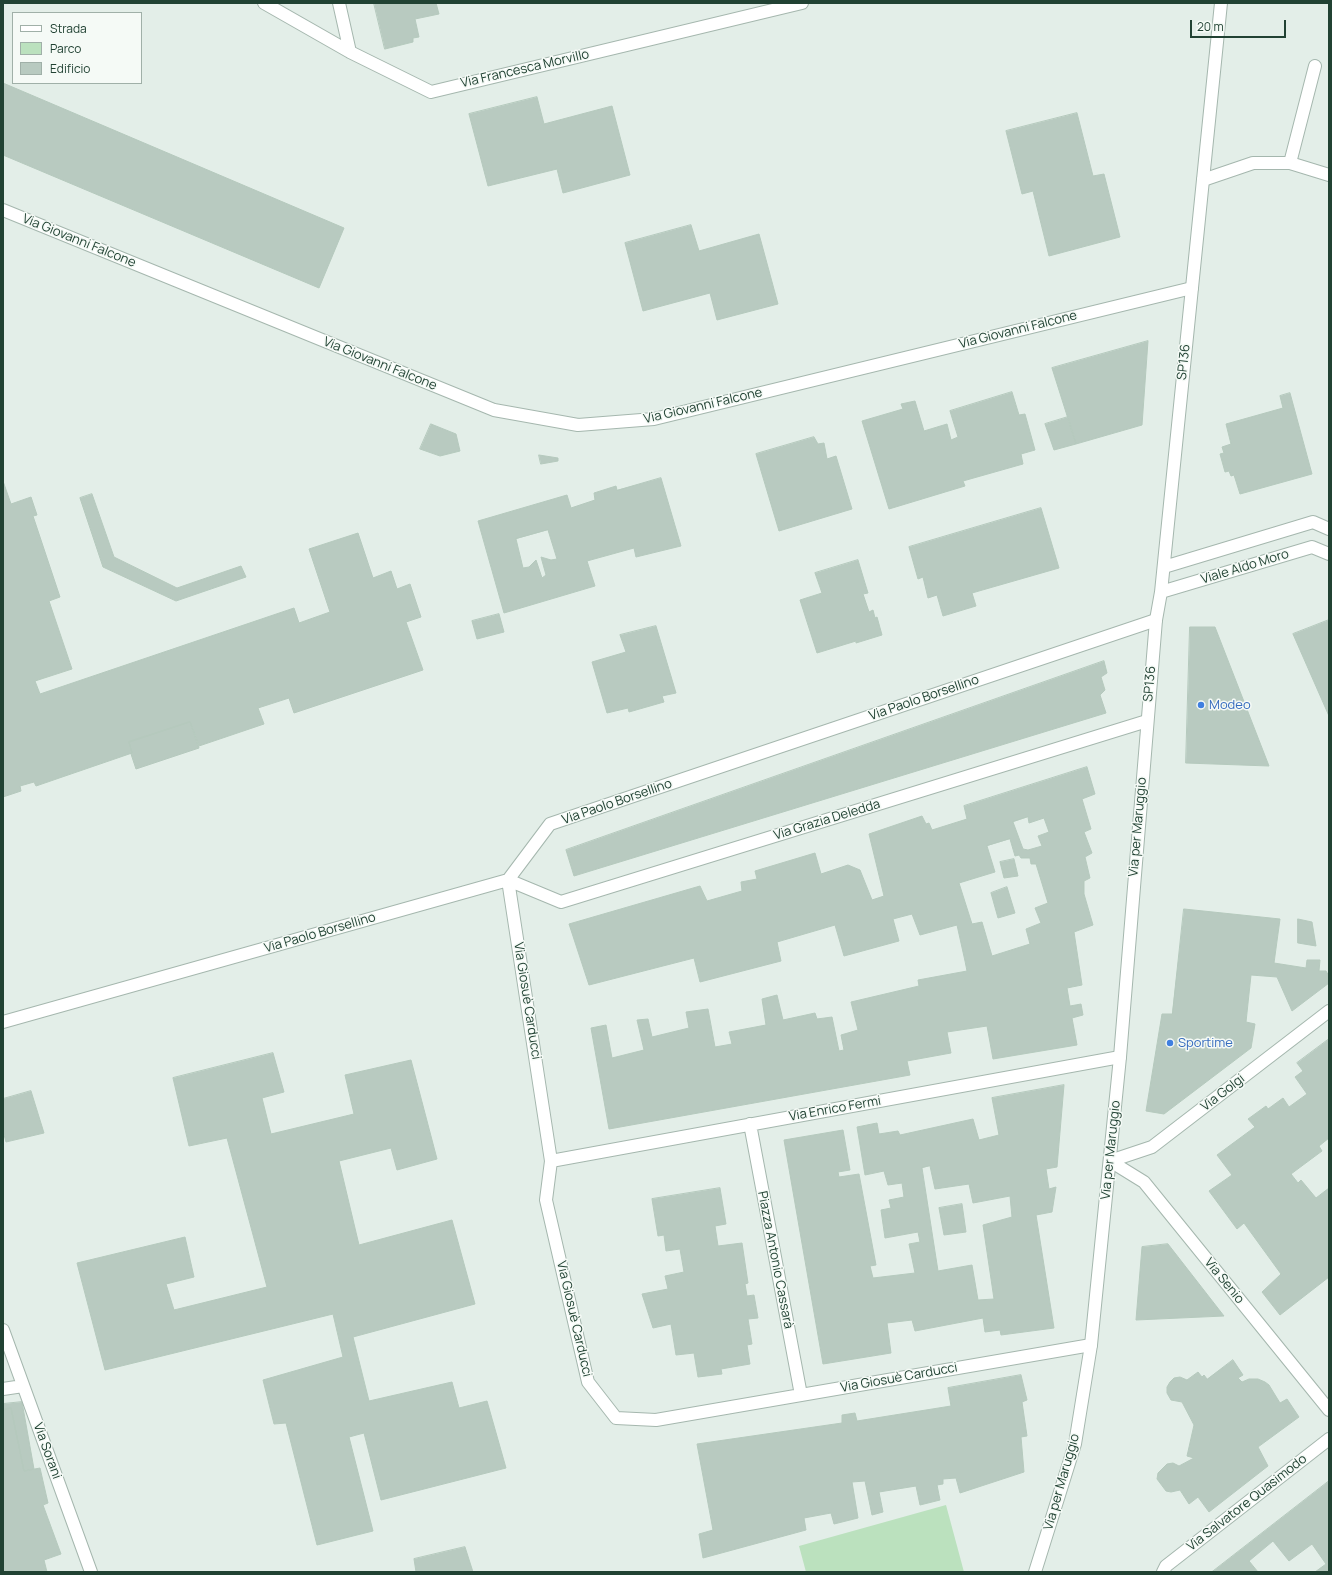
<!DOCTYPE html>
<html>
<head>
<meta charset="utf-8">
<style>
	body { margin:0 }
	#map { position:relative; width:1332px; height:1575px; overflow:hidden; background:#e3eee8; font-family:Manrope,sans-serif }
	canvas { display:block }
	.frame { position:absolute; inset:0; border:4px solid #214233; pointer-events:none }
	.legend { position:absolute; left:12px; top:12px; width:130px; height:72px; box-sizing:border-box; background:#f5faf6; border:1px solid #a0b0a8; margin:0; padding:5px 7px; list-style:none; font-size:12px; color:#214233 }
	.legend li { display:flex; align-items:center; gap:8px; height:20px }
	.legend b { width:20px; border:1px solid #a0b0a8 }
	.scale { position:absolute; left:1190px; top:20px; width:96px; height:18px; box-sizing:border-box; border:2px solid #214233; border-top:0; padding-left:5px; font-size:12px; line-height:14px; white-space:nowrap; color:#214233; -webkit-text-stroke:3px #f5faf6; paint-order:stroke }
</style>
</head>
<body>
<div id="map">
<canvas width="1332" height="1575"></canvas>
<div class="frame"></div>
<ul class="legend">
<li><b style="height:5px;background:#fff"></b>Strada</li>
<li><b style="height:11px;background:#bbe1be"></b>Parco</li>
<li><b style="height:11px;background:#b8cac0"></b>Edificio</li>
</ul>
<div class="scale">20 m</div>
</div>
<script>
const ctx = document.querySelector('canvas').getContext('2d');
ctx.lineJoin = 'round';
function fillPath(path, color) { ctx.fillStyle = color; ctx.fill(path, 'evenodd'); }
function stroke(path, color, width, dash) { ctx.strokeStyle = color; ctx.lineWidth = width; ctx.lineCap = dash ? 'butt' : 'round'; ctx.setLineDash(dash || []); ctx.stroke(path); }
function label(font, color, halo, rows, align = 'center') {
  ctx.font = font + ' Manrope,sans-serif'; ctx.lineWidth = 3; ctx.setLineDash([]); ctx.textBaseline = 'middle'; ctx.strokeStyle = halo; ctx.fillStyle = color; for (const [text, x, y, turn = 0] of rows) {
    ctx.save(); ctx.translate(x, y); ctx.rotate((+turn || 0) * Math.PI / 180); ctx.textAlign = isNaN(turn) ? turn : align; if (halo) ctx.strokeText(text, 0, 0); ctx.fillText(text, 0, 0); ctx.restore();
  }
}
fillPath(new Path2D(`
	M946 1505 964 1572H806L799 1546Z`), '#bbe1be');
const building = new Path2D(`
	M374 3H436L439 14 415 19 419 37 413 38V42L385 49Z
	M3 83 344 228 319 288 3 155Z
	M537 97 544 124 612 106 630 175 563 193 557 169 488 186 469 114Z
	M1077 113 1093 176 1104 174 1120 237 1049 256 1033 191 1022 194 1006 131Z
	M691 225 699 251 759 234 778 304 717 320 710 293 643 311 625 243Z
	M1148 341 1142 425 1076 444 1052 368Z
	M1012 392 1019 415 1025 414 1035 450 1021 454 1023 464 963 481 965 486 889 509 862 421 903 409 901 404 915 401 924 431 947 424 951 440 958 437 950 411Z
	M1290 393 1312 474 1240 494 1234 475 1231 476 1229 471 1225 472 1220 454 1224 453 1222 447 1231 444 1226 424 1283 408 1280 396Z
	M1068 417 1076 444 1054 450 1045 424Z
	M431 424 456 434 460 451 440 456 420 449Z
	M814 437 818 444 824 443 827 459 836 456 852 509 779 531 756 454Z
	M539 455 558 458V461L541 464Z
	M661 478 681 546 636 557 634 548 587 561 595 586 504 613 478 521 567 495 571 508 595 500 594 493 616 486 617 490ZM548 530 557 559 551 560 541 557 546 575 542 578 536 560 529 567 523 568 516 539Z
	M3 481 11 504 31 497 37 515 33 516 60 597 49 601 72 669 35 681 40 694 294 608 299 623 330 612 309 549 358 533 373 578 391 571 397 589 410 584 421 617 406 622 423 670 294 713 289 698 258 708 264 724 199 746 190 722 129 742 132 753 36 786 34 782 20 786 21 791 3 797Z
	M92 494 114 557 177 588 241 566 246 577 176 601 103 567 80 498Z
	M1041 508 1059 568 972 593 976 606 943 616 937 595 928 598 923 577 918 579 909 547Z
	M858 560 868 593 863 594 869 612 873 610 875 618 877 617 882 635 856 643V641L817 653 800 600 822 593 815 573Z
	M499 614 504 632 477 639 472 621Z
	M1329 620V716L1293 634Z
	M656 626 676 693 662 696 664 702 629 712 628 708 607 713 592 662 626 652 620 635Z
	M1190 627H1215L1269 766 1186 763Z
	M1104 661 1107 673 1101 677 1105 690 1100 695 1106 713 574 876 566 850Z
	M190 722 199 748 136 769 131 754 132 753 129 742Z
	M1087 767 1095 794 1082 799 1091 829 1084 832 1092 853 1085 857 1090 878 1084 881V894L1093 925 1074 932 1082 985 1067 988 1070 1006 1081 1004 1083 1015 1072 1018 1077 1045 993 1059 987 1026 947 1032 951 1053 907 1061 910 1075 609 1129 591 1028 606 1025 612 1058 644 1050 637 1020 648 1019 652 1037 689 1028 686 1012 708 1009 715 1047 732 1044 729 1032 766 1025 762 999 777 995 783 1020 815 1013 817 1019 832 1017 839 1051 844 1050 841 1035 858 1030 851 1002 919 986 918 980 967 971 965 961 957 925 920 935 912 914 893 919 899 941 844 956 835 925 777 942 781 961 700 982 694 958 589 985 569 924 700 886 707 901 742 891 741 882 757 879 755 871 815 853 821 874 848 865 860 870 872 900 884 896 869 834 922 816 926 824 929 823 932 830 967 819 964 806ZM1028 817 1029 823 1044 818 1049 832 1038 836 1042 846 1028 850 1023 849 1013 822ZM1010 839 1015 856 1019 855 1021 858H1030L1031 864H1036L1048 903 1035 908 1041 923 1026 929 1030 944 992 956 982 922 972 924 959 883 995 872 987 846Z
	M1014 859 1018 876 1004 878 1000 862Z
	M1007 887 1015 913 998 918 991 893Z
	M1184 909 1280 919 1274 963 1306 968 1307 960H1320L1319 971H1326L1329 976V983L1292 1011 1277 977 1251 975 1246 1022 1255 1024 1251 1048 1164 1114 1146 1111 1162 1014H1172Z
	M1298 919 1312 922 1316 946 1298 943Z
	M1329 1039V1138L1319 1146 1322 1151 1291 1174 1298 1183 1301 1180 1316 1198 1329 1188V1277L1280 1315 1262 1292 1281 1274 1244 1223 1237 1229 1209 1191 1232 1175 1217 1155 1255 1127 1248 1119 1266 1106 1268 1109 1283 1098 1289 1107 1307 1094 1295 1077 1303 1071 1297 1063Z
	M273 1053 284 1092 262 1098 271 1134 354 1114 345 1075 411 1060 437 1159 397 1170 391 1148 339 1161 359 1245 452 1220 475 1304 353 1337 369 1401 452 1382 459 1408 487 1401 506 1468 381 1500 364 1433 349 1437 373 1531 317 1545 286 1423 274 1424 263 1380 343 1357 333 1314 105 1370 77 1263 185 1237 194 1277 166 1284 174 1310 267 1287 227 1138 189 1146 173 1078Z
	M1064 1085 1057 1167 1046 1169 1049 1189 1056 1187 1052 1212 1036 1215 1054 1328 1001 1335 1000 1330 985 1332 983 1318 915 1331 912 1320 887 1323 891 1353 823 1364 784 1140 843 1130 850 1170 838 1172 839 1177 859 1174 876 1265 870 1266 873 1278 915 1273 909 1244 920 1242 918 1232 885 1238 881 1210 891 1208 889 1200 904 1197 902 1183 888 1185 884 1171 865 1175 857 1127 877 1123 879 1134 898 1131 900 1135 973 1119 979 1140 999 1135 992 1098ZM930 1166 935 1189 969 1184 973 1203 1010 1196 1012 1217 983 1225 994 1299 978 1300 972 1265 938 1271 922 1168Z
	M31 1091 44 1133 6 1142 3 1131V1099Z
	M720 1188 726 1224 715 1226 718 1246 742 1243 748 1283 745 1284 747 1296 754 1295 758 1318 748 1319 752 1344 747 1345 750 1364 721 1369 722 1374 698 1377 694 1353 676 1355 671 1324 653 1328 642 1294 668 1289 665 1276 684 1272 680 1249 666 1251 664 1235 658 1236 652 1199Z
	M962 1204 966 1232 944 1235 939 1208Z
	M1168 1244 1224 1316 1136 1320 1142 1247Z
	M1233 1360 1243 1375 1238 1378 1242 1382 1249 1379H1258L1265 1382 1269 1385 1280 1403 1287 1399 1299 1417 1258 1447 1268 1466 1209 1512 1198 1497 1189 1504 1180 1490 1171 1492 1166 1491 1157 1479 1158 1473 1167 1464 1173 1463 1179 1466 1194 1458 1187 1456 1194 1425 1182 1402 1171 1400 1167 1393V1387L1170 1382 1174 1378 1180 1377 1187 1380 1198 1372 1202 1377 1204 1375 1207 1379Z
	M1021 1375 1027 1400 1022 1402 1027 1436 1021 1437 1024 1472 960 1493 956 1478 943 1479V1484L937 1485 940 1500 920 1505 916 1486 879 1492 883 1512 872 1515 865 1481 852 1482 858 1518 834 1524 831 1513 804 1518 806 1530 703 1558 699 1534 713 1530 697 1444 842 1423V1415L855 1413 857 1421 951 1406 948 1388Z
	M22 1402 34 1469 24 1471 11 1408 3 1410V1404Z
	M11 1408 24 1471 40 1468 48 1503 43 1505 61 1554 44 1560 47 1572H3V1410Z
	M1329 1481V1572H1315L1326 1564 1312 1544 1289 1561 1273 1541 1249 1561 1258 1572H1212Z
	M465 1547 473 1572H416L414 1559Z`);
fillPath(building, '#b8cac0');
stroke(building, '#b5c9bd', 1);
const service = new Path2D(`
	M1290 163 1315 66
	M1203 180 1253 163H1290L1329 175`);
const minor = new Path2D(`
	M264 3 350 52 431 92 802 3
	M339 3 350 52
	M3 210 494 410 578 425 654 419 1192 288
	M508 880 551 1161 546 1200 588 1382 616 1418 656 1420 1091 1345
	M508 880 561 902 1147 721
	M3 1022 508 880 550 824 1156 620
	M750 1124 801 1395
	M551 1161 1120 1057
	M1110 1161 1144 1182 1329 1410
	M1110 1161 1152 1147 1329 1011
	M3 1330 91 1572
	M3 1389 23 1386
	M1163 1572 1166 1566 1329 1439`);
const tertiary = new Path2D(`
	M1164 567 1313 522 1329 529
	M1161 592 1312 547 1329 554
	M1035 1572 1075 1444 1091 1345 1120 1057 1156 620 1161 592 1221 3`);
stroke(service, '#a5b7ae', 14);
stroke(minor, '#a5b7ae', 14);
stroke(tertiary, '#a5b7ae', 14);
stroke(service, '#fff', 12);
stroke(minor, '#fff', 12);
stroke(tertiary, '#fff', 12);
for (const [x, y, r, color] of [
	[1201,705,4,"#3f7fe0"],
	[1170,1043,4,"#3f7fe0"]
]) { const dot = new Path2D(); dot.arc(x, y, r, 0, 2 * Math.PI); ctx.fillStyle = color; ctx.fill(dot); stroke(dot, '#f5faf6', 1.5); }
label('13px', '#214233', '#f5faf6', [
	["Via Francesca Morvillo",525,69,-13],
	["Via Giovanni Falcone",79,241,22],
	["Via Giovanni Falcone",1018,330,-14],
	["SP136",1184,362,-84],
	["Via Giovanni Falcone",380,364,22],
	["Via Giovanni Falcone",703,406,-13],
	["Viale Aldo Moro",1245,567,-17],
	["SP136",1150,684,-85],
	["Via Paolo Borsellino",924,698,-19],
	["Via Paolo Borsellino",617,802,-19],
	["Via Grazia Deledda",827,820,-17],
	["Via per Maruggio",1138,827,-85],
	["Via Paolo Borsellino",320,933,-16],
	["Via Giosuè Carducci",527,1001,81],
	["Via Golgi",1223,1093,-38],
	["Via Enrico Fermi",835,1109,-10],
	["Via per Maruggio",1111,1150,-84],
	["Piazza Antonio Cassarà",775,1260,79],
	["Via Senio",1224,1281,51],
	["Via Giosuè Carducci",574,1319,77],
	["Via Giosuè Carducci",899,1378,-10],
	["Via Sorani",47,1451,70],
	["Via per Maruggio",1062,1482,-74],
	["Via Salvatore Quasimodo",1247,1503,-38]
]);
label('13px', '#366cbe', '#f5faf6', [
	["Modeo",1209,705],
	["Sportime",1178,1043]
], 'left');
</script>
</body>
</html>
